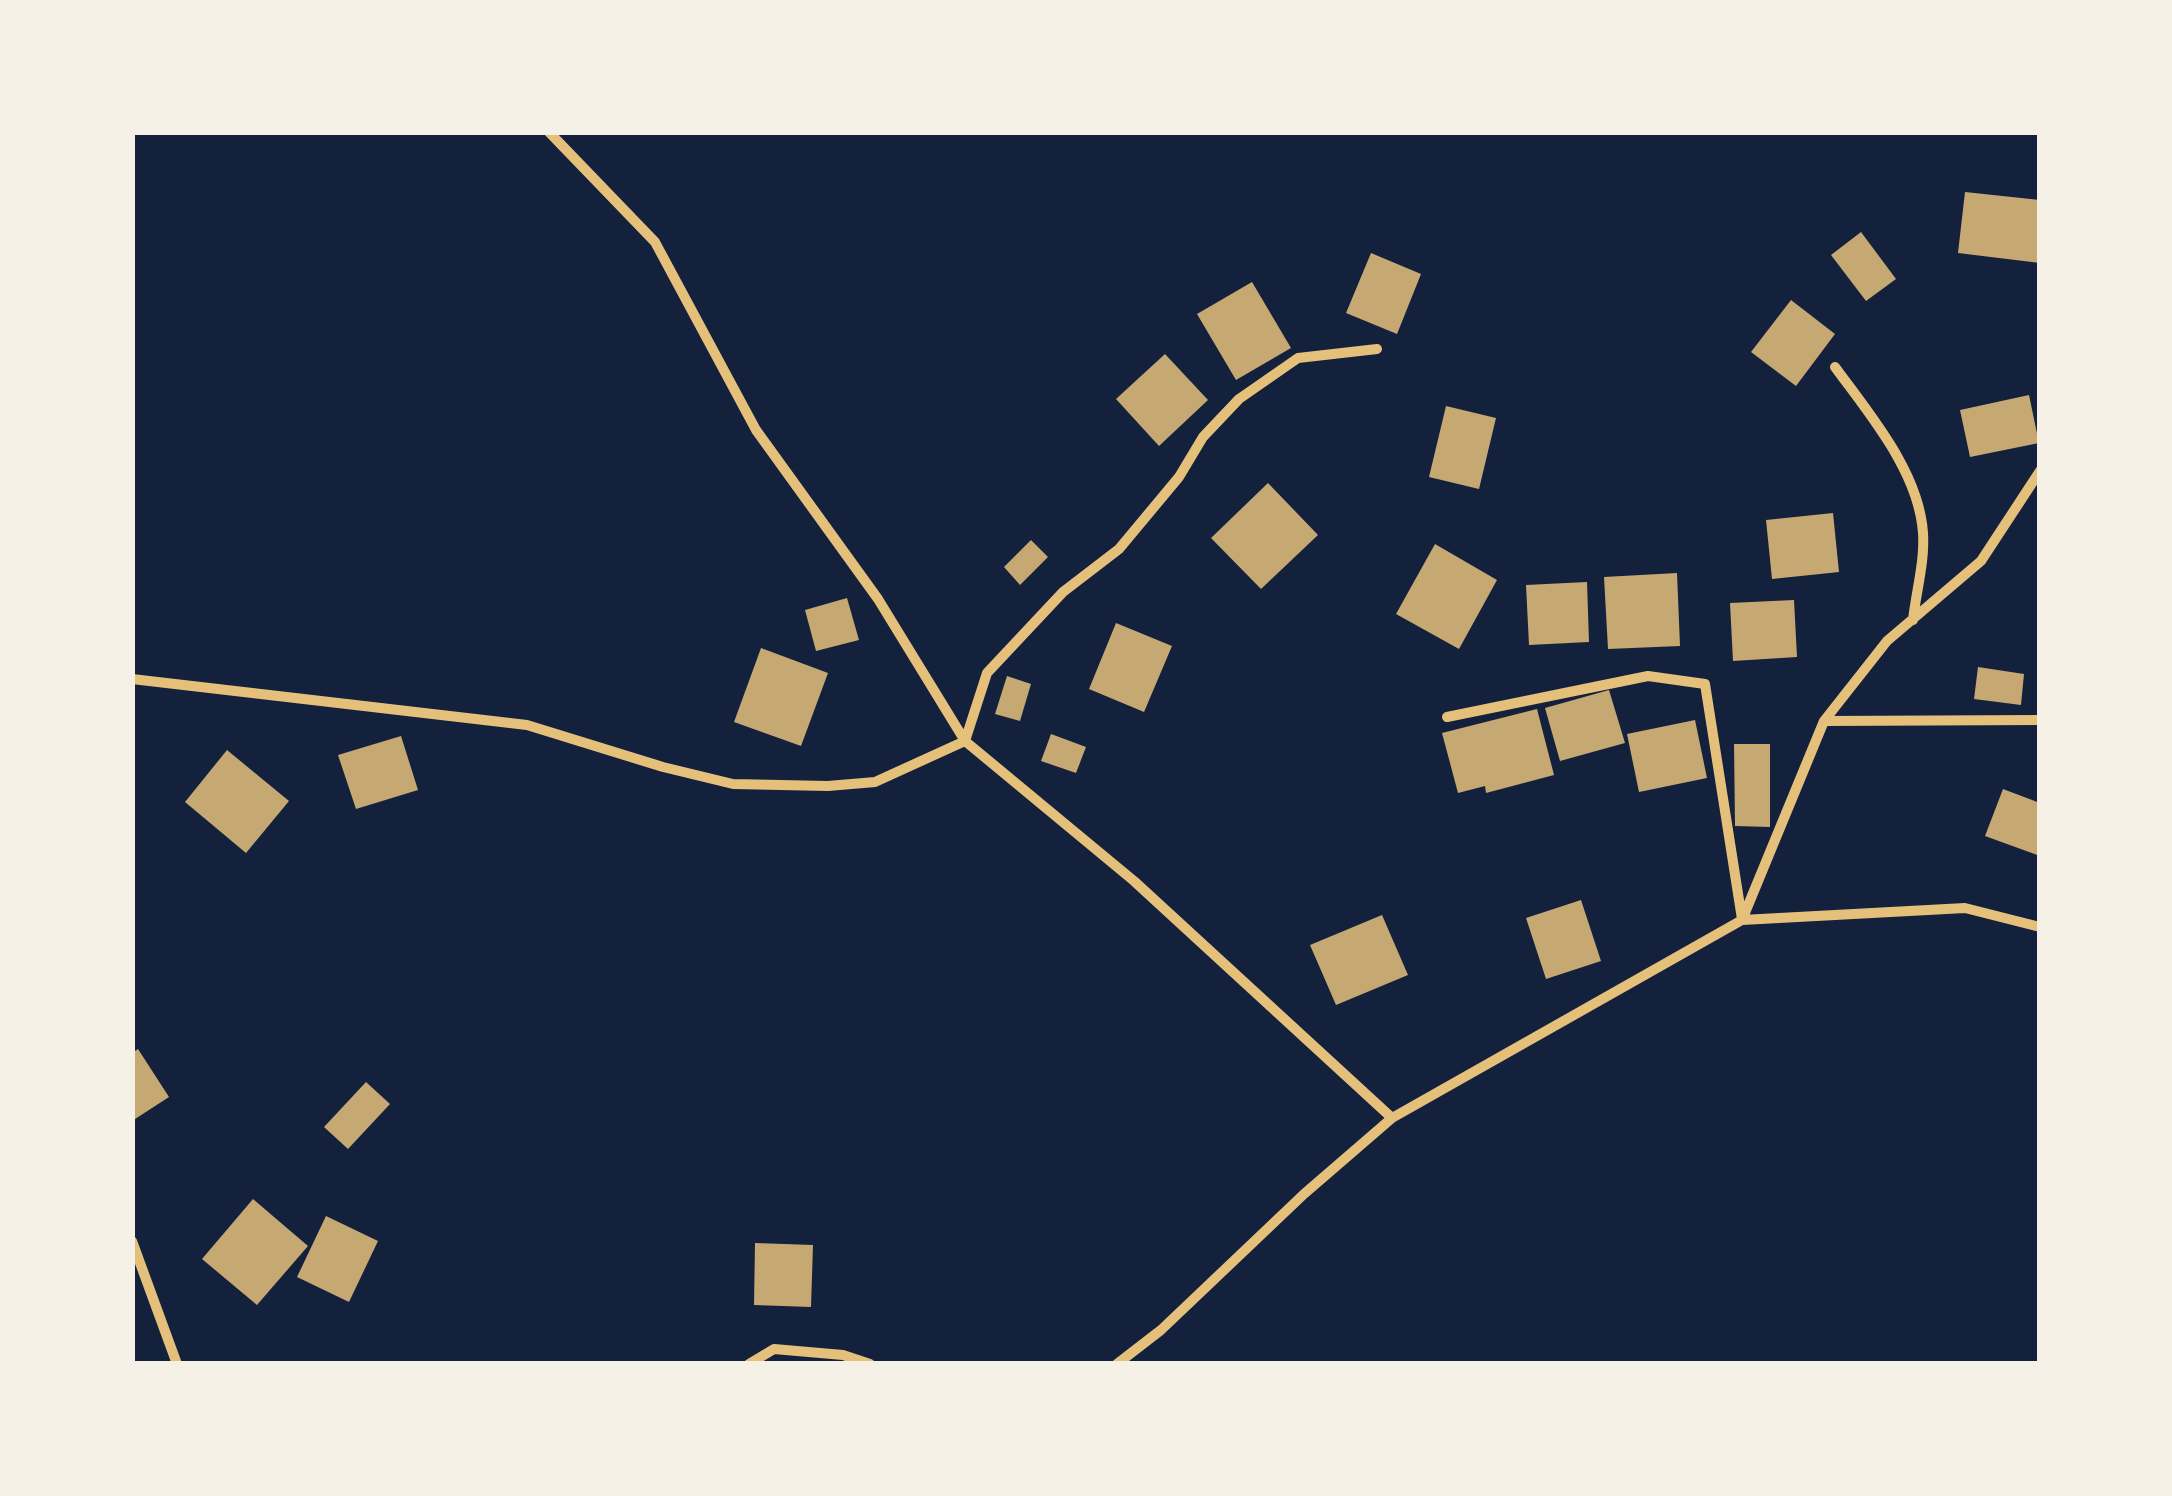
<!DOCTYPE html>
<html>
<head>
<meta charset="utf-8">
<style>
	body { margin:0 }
	#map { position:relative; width:2172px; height:1496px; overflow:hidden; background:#14213d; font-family:Commissioner,sans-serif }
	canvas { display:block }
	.frame { position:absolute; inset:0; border:135px solid #f6f1e7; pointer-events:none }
</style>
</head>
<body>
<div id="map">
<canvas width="2172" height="1496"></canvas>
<div class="frame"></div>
</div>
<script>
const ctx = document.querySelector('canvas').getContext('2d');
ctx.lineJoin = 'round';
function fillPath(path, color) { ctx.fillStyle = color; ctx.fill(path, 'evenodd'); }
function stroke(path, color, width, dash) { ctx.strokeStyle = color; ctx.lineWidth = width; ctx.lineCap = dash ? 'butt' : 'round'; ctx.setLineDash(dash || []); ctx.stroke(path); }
fillPath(new Path2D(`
	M1965 192 2040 200V263L1958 253Z
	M1861 232 1896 279 1866 301 1831 255Z
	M1371 253 1421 274 1397 334 1346 313Z
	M1252 282 1291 348 1236 380 1197 314Z
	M1791 300 1835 334 1796 386 1751 352Z
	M1165 354 1208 400 1159 446 1116 399Z
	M2029 395 2039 443 1970 457 1960 410Z
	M1446 406 1496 418 1479 489 1429 477Z
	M1268 483 1318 535 1261 589 1211 538Z
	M1833 513 1839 572 1772 579 1766 520Z
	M1031 540 1048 557 1020 585 1004 567Z
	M1435 544 1497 580 1459 649 1396 614Z
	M1677 573 1680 646 1608 649 1604 577Z
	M1587 582 1589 642 1529 645 1526 585Z
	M847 598 859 640 816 651 805 610Z
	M1794 600 1797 657 1733 661 1730 603Z
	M1116 623 1172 646 1144 712 1089 689Z
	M761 648 828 673 801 746 734 722Z
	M1978 667 2024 674 2021 705 1974 699Z
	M1007 676 1031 684 1020 721 995 714Z
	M1609 690 1625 743 1560 761 1545 708Z
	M1537 709 1554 775 1486 793 1485 786 1458 793 1442 733Z
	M1695 720 1707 778 1639 792 1627 734Z
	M1051 734 1086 747 1076 773 1041 761Z
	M401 736 418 790 356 809 338 755Z
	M1734 744H1770V827L1735 826Z
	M227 750 289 801 246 853 185 802Z
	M2003 789 2040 803V856L1985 836Z
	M1581 900 1601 961 1546 979 1526 918Z
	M1382 915 1408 975 1336 1005 1310 945Z
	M138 1049 169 1097 132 1121V1053Z
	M366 1082 390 1104 348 1149 324 1127Z
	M253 1199 308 1246 257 1305 202 1259Z
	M326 1216 378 1241 349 1302 297 1277Z
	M755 1243 813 1245 811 1307 754 1305Z`), '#c6a872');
stroke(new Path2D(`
	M549 132 655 242 756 430 878 599 965 741
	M1835 367C1870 415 1919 472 1923 533 1925 561 1916 592 1913 620
	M132 679 527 725 663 767 733 784 828 786 875 782 965 741 1134 881 1392 1118
	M1447 717 1648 676 1705 684 1742 919
	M1824 721 2040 720
	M965 741 987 673 1063 592 1119 549 1179 477 1203 437 1239 399 1298 358 1377 349
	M1742 920 1824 721 1887 641 1981 561 2040 471
	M132 1241 177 1364
	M749 1364 774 1349 843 1355 870 1364
	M1117 1364 1161 1330 1304 1194 1392 1118 1742 920 1965 908 2040 927`), '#e5c07b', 10);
</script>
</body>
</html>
